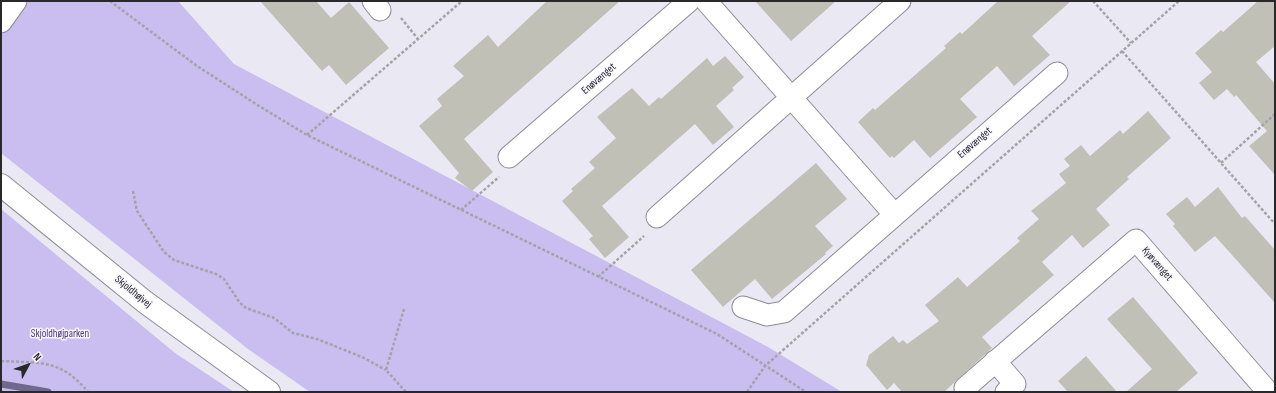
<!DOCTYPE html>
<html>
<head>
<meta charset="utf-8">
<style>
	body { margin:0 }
	#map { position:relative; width:1276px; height:393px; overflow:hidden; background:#eae8f2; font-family:"Sofia Sans Condensed",sans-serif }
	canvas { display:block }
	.frame { position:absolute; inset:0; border:2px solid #29292c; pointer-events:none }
	.north { position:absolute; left:8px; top:345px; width:40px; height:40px; -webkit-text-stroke:3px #f7f5fe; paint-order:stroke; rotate:49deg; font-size:11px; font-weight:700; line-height:16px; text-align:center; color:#29292c }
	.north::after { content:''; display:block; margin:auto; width:14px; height:18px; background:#29292c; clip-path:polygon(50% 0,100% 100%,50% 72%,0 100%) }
</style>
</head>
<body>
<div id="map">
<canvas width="1276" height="393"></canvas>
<div class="frame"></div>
<div class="north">N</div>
</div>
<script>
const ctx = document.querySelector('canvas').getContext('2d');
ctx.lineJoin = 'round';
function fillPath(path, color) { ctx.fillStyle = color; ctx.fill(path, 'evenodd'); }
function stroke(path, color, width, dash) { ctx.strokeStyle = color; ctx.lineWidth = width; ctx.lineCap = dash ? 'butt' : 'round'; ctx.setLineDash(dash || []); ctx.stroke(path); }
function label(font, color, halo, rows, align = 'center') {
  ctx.font = font + ' "Sofia Sans Condensed",sans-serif'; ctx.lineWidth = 3; ctx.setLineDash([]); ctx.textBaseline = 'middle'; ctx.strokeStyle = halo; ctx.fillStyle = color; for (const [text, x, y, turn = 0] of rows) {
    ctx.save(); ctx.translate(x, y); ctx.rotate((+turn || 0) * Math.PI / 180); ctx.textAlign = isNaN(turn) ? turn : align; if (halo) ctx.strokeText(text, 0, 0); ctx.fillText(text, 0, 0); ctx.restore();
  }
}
fillPath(new Path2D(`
	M1 1H178L234 64 768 347 842 392H310L248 349 1 153Z
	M1 209 175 353 234 392H1Z`), '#c9beef');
stroke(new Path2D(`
	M1 384 48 392`), '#71688e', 7);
fillPath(new Path2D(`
	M260 1H316L331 18 349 2 389 48 346 85 329 65 322 71Z
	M547 1H620L464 139 493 172 472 191 455 178 459 173 419 126 442 106 437 99 464 76 453 66 488 35 498 47Z
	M755 1H836L791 41Z
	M998 1H1071L1032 36 1050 55 1014 86 997 66 960 99 977 117 930 158 914 140 894 158 892 156 890 158 858 122 873 108 875 110 946 48 944 46 960 32 962 34Z
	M1258 1H1275V46L1256 62 1275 84V175L1249 146 1267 131 1236 95 1234 97 1227 89 1214 100 1199 83 1212 72 1195 53 1221 30 1223 32Z
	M725 56 744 77 732 88 734 90 716 106 734 127 713 145 695 124 602 206 629 237 605 258 589 239 593 236 562 201 573 191 571 189 595 168 589 162 616 138 597 117 632 88 649 106 659 97 661 99 707 58 713 66Z
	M1148 111 1171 138 1127 177 1129 179 1096 209 1110 225 1083 248 1072 235 1042 262 1054 275 982 337 992 348 944 392H902L894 383 887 390 866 365 869 355 893 336 899 343 903 340 907 344 939 321 925 305 958 277 967 287 1020 241 1017 238 1039 219 1031 211 1066 183 1059 174 1070 166 1064 159 1081 145 1090 156 1120 130 1123 134Z
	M816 163 847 199 815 226 833 246 825 253 826 254 772 299 755 279 723 307 691 270Z
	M1218 187 1242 218 1245 216 1275 250V303L1215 236 1195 252 1173 226 1175 224 1166 214 1187 197 1195 207Z
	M1133 297 1198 373 1176 392H1126L1152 369 1107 319Z
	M1086 356 1117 392H1068L1058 381Z`), '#c0c0b6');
const minor = new Path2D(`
	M373 1 380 10
	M706 1 894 214
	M1 22 16 1
	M509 157 689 1
	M657 217 900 1
	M743 307 767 315 784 312 1057 73
	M995 361 1015 384 1006 392
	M968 392 965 388 1136 240 1268 392`);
const tertiary = new Path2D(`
	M1 185 145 302 269 392`);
stroke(minor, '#8e8c95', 23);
stroke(tertiary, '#8e8c95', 24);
stroke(new Path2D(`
	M110 1 197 66 259 106 307 135 717 334 806 392
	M1093 1 1131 43
	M401 18 418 39
	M1122 51 1275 224
	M307 135 462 1
	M1221 163 1275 114
	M133 191 137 211 164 252 174 260 216 274 224 279 240 303 246 308 274 318 293 333 317 339 362 357 386 370
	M461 210 499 177
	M598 277 644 236
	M404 309 386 370 406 392
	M1 361C40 363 61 359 88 392
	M747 392 765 366 1179 1`), '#a4a3aa', 2.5, [3, 2]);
stroke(minor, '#fff', 21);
stroke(tertiary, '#fff', 22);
label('11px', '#29292c', '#f7f5fe', [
	["Enøvænget",599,79,-41],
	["Enøvænget",975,143,-41],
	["Kyøvænget",1157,264,49],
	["Skjoldhøjvej",133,292,39]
]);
label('11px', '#4f3b7e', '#f7f5fe', [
	["Skjoldhøjparken",60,334]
]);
</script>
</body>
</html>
